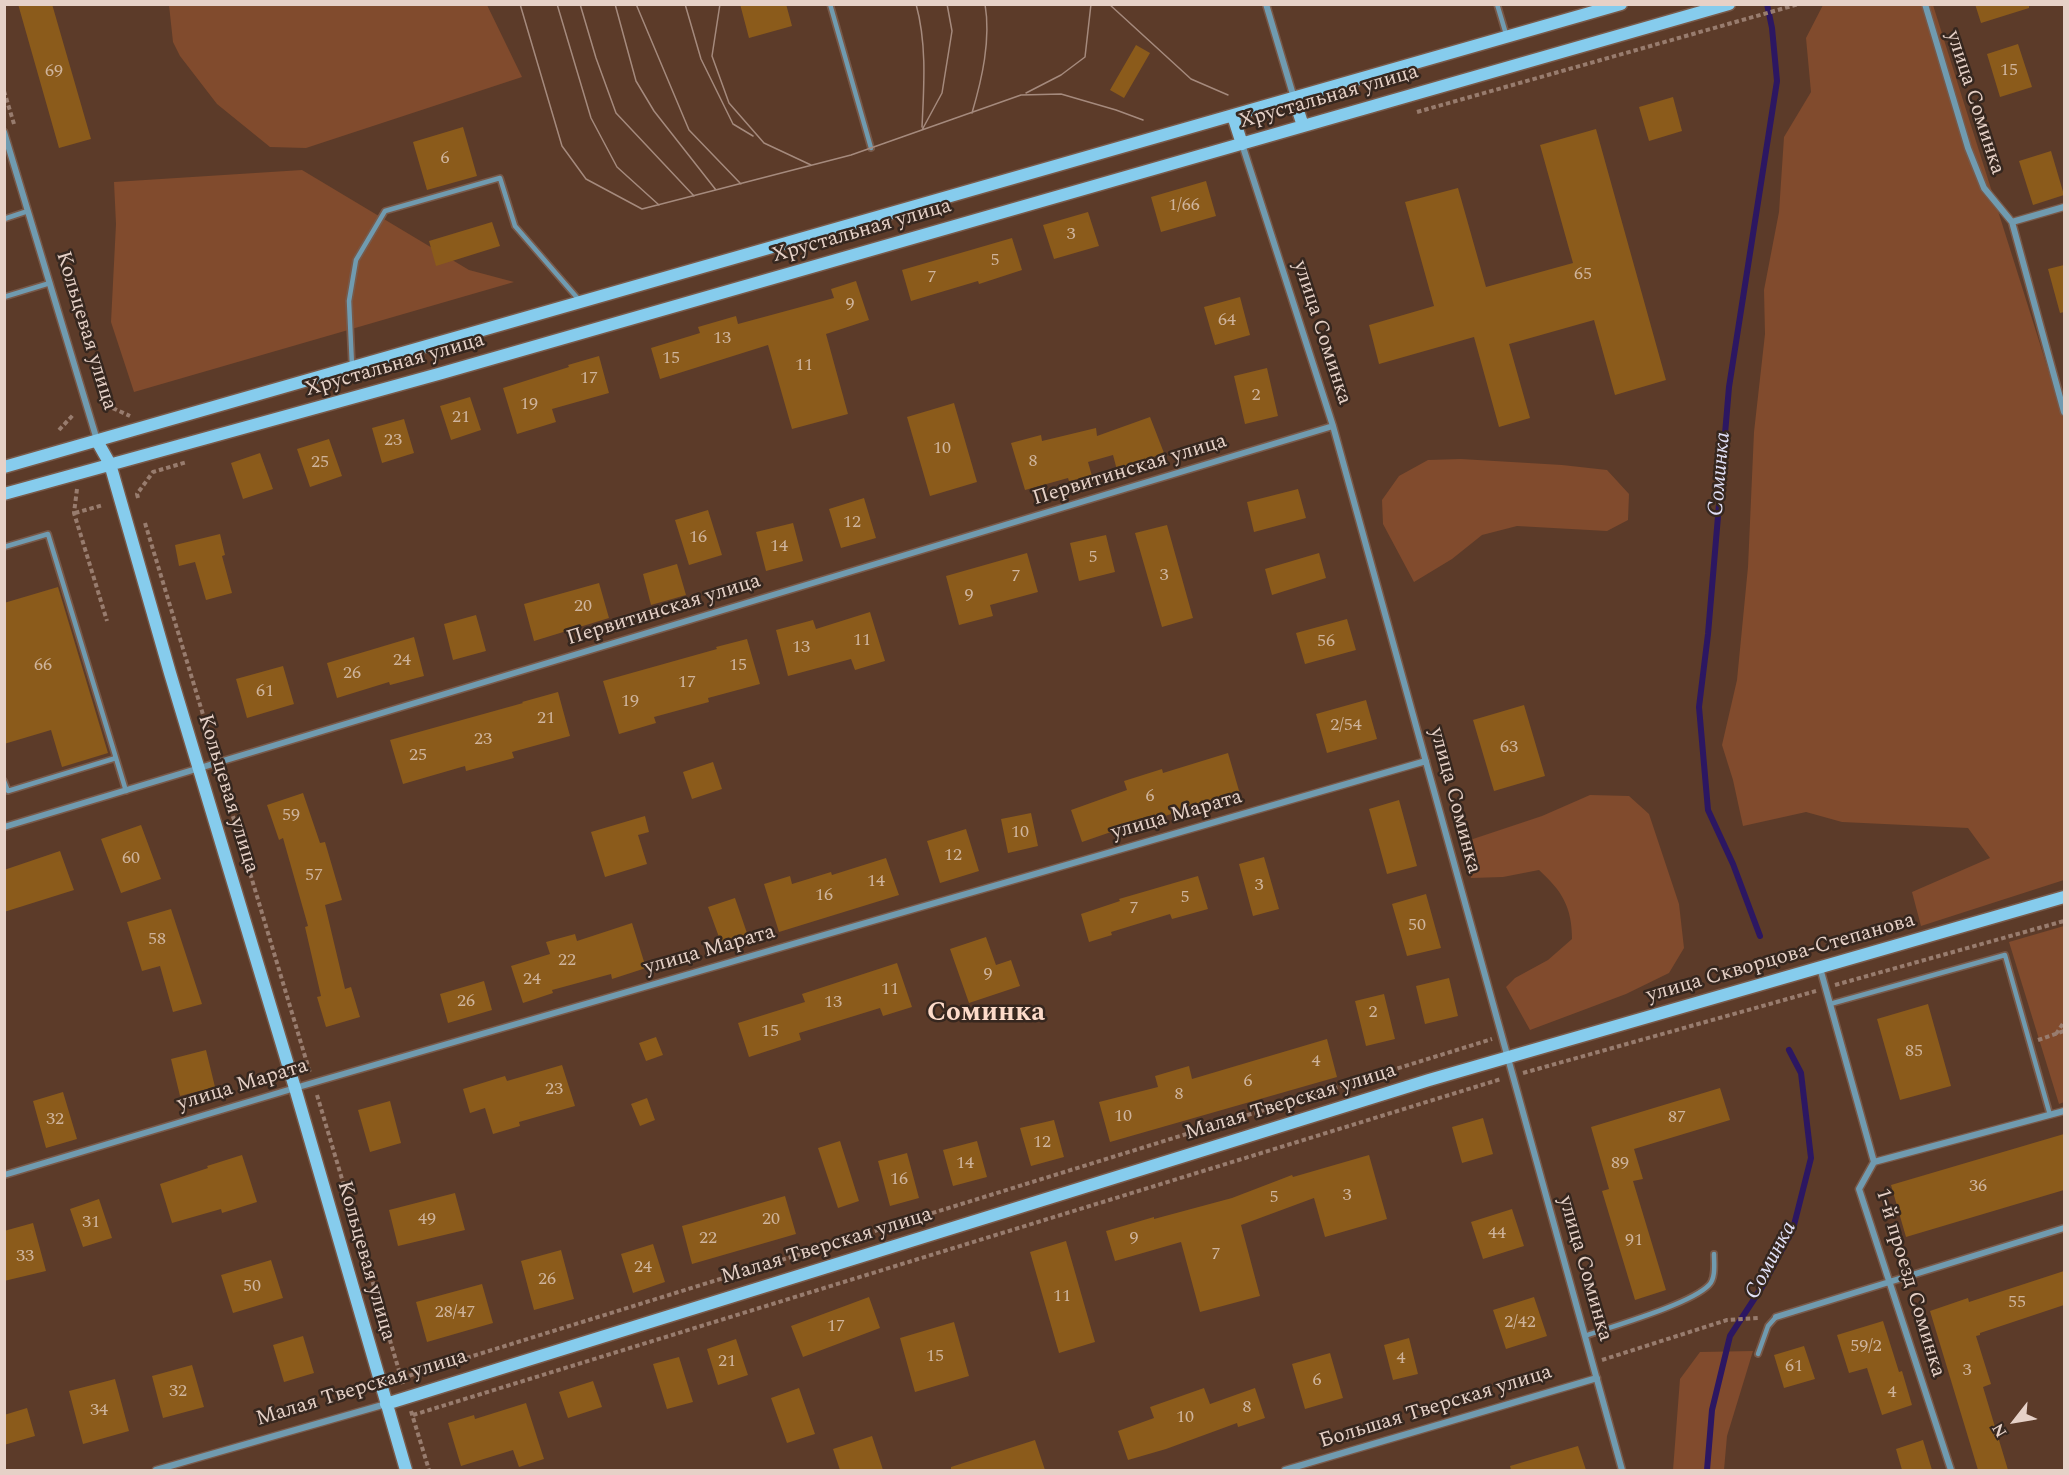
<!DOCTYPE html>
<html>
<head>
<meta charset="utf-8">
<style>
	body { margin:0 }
	#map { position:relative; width:2069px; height:1475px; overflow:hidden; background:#5c3b29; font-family:Spectral,serif }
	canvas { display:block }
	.frame { position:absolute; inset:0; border:6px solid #e6d1c7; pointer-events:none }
	.north { position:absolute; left:1985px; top:1391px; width:60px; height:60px; -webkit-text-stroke:4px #36271f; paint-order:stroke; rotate:239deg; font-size:16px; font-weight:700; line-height:24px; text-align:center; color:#e6d1c7 }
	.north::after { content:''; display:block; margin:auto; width:21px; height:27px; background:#e6d1c7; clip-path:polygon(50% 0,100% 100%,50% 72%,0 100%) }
</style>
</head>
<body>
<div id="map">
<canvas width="2069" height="1475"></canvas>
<div class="frame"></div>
<div class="north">N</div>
</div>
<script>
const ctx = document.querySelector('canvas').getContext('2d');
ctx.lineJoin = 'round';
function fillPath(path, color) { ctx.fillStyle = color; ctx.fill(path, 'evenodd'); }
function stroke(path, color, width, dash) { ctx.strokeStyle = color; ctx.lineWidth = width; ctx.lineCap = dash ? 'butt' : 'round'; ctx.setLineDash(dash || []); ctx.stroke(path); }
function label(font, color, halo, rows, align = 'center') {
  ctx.font = font + ' Spectral,serif'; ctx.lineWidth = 5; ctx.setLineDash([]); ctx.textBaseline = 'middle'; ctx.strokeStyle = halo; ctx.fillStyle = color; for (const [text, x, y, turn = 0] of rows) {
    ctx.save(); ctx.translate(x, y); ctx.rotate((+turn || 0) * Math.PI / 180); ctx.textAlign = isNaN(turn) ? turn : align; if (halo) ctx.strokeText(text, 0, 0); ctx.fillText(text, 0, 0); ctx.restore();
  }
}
fillPath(new Path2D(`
	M169 5H487L522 77 306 148 270 147 217 104 180 56 173 42Z
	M1823 5H1933L2064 420V880L1921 926 1912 892 1990 858 1968 828 1842 822 1806 812 1743 826 1733 780 1722 745 1737 680 1748 567 1754 432 1765 334 1764 290 1779 212 1784 137 1811 92 1806 38Z
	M302 170 469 270 514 282 134 392 111 322 116 224 114 182Z
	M1461 459 1562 465 1607 470 1629 494 1628 520 1607 531 1517 526 1482 535 1452 559 1414 582 1383 524 1382 500 1399 476 1428 460Z
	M1590 795 1629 796 1649 814 1679 904 1684 948 1669 973 1626 994 1530 1030 1506 987 1515 978 1548 960 1572 939C1572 907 1562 891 1539 870L1503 877 1471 878 1465 861 1470 840 1542 816Z
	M2064 926V1102L2059 1104 2009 942Z
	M1753 1351 1727 1436 1724 1470H1673L1680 1379 1700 1352Z`), '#814b2d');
stroke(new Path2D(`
	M1760 936 1733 864 1708 810 1699 707 1708 634 1729 387 1777 81 1772 28 1767 4
	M1707 1470 1712 1410 1730 1336 1762 1287 1793 1229 1811 1158 1801 1073 1789 1050`), '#2c1762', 6);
fillPath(new Path2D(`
	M18 4H52L91 139 59 148Z
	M740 4H786L792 26 749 38Z
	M1975 4H2029V8L1981 23Z
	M2018 44 2032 87 2000 97 1987 54Z
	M1136 45 1150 53 1124 98 1110 90Z
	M1673 97 1682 131 1649 141 1639 107Z
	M463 127 477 176 427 190 413 142Z
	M1596 129 1666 380 1615 395 1594 320 1509 344 1530 418 1499 427 1474 337 1379 364 1369 325 1434 306 1405 202 1458 188 1486 287 1573 263 1540 145Z
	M2051 151 2064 195 2033 205 2019 161Z
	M1206 181 1216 216 1161 232 1151 197Z
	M1088 212 1099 246 1054 259 1043 225Z
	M492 222 500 246 436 266 429 241Z
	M1012 238 1022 270 979 284 978 281 911 301 902 270Z
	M2064 265V312L2060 313 2048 269Z
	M856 281 869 320 826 334 848 414 792 429 768 345 660 379 651 348 700 333 698 327 736 316 738 324 834 298 831 289Z
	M1240 297 1250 335 1215 345 1204 307Z
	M599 356 609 393 552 409 556 422 517 434 503 388 569 367 568 365Z
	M1267 368 1278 416 1245 424 1234 376Z
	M470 397 481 430 451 440 440 406Z
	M954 403 977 482 930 496 907 417Z
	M1150 417 1164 453 1117 470 1113 455 1088 462 1092 476 1069 481 1068 478 1025 490 1011 443 1041 435 1042 441 1096 428 1097 436Z
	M404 419 414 453 382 463 372 428Z
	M329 439 342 476 310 487 297 449Z
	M260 453 273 489 243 499 231 463Z
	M1298 489 1306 518 1254 532 1247 502Z
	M864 498 876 538 841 548 829 509Z
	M708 510 722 555 689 565 675 520Z
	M793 523 803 561 766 571 756 532Z
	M1167 525 1193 618 1162 627 1135 533Z
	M220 534 225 555 222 556 232 593 206 600 195 562 179 566 175 545Z
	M1106 535 1115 572 1079 581 1070 543Z
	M1027 553 1038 592 990 605 993 616 959 625 946 576Z
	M1319 553 1326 578 1272 595 1265 569Z
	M677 564 686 595 651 605 643 574Z
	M599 583 609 618 534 641 524 604Z
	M58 587 108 753 62 767 51 730 4 744V603Z
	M870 612 885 661 855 670 851 659 788 676 776 630 813 620 816 629Z
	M476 615 486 651 453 660 444 624Z
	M1347 619 1356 650 1305 664 1296 633Z
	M414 637 424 676 390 685 389 682 337 698 327 663Z
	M747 639 760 684 708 698 709 702 654 717 656 723 619 734 603 681 717 649 716 647Z
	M283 666 294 704 247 718 236 679Z
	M558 692 570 736 512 752 514 758 466 771 465 766 403 784 390 740 523 703 522 702Z
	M1366 700 1377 739 1327 753 1316 714Z
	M1524 705 1545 776 1494 791 1473 720Z
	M1228 753 1240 794 1201 806V804L1138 825 1137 823 1082 842 1071 810 1127 790 1124 781 1162 769 1163 773Z
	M713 762 722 789 692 799 683 772Z
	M303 793 320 843 325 842 342 900 325 905 345 989 351 987 360 1017 326 1027 317 997 321 996 305 927 308 926 283 838 279 840 267 805Z
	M1399 800 1417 866 1387 874 1369 809Z
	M1031 813 1038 846 1008 853 1001 819Z
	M645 816 649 832 638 835 647 864 605 877 591 832Z
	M141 825 161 879 121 893 101 839Z
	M966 829 979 871 940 883 927 841Z
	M60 851 74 890 4 912V870Z
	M1264 857 1279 909 1253 916 1239 864Z
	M886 858 899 895 779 932 764 884 790 876 792 884 831 872 832 875Z
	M1198 876 1208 909 1172 919 1170 914 1111 932 1112 935 1089 942 1081 914 1120 901 1119 899Z
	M1426 894 1441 948 1407 956 1392 904Z
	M735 898 749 939 723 948 708 907Z
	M171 909 202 1004 173 1012 160 966 142 971 127 922Z
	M632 923 646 968 612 979 611 974 552 990 553 993 523 1003 511 966 550 954 546 942 575 934 577 941Z
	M986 937 996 965 1011 960 1020 986 969 1003 950 949Z
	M897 963 912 1007 883 1016 880 1008 799 1033 801 1040 749 1057 738 1023 805 1002 802 994Z
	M1449 978 1458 1016 1425 1024 1416 986Z
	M484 981 492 1010 448 1023 440 994Z
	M1384 994 1395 1039 1366 1046 1355 1001Z
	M1928 1004 1951 1086 1900 1100 1877 1019Z
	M656 1037 663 1055 646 1061 639 1043Z
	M1327 1039 1337 1077 1110 1142 1099 1102 1158 1087 1155 1076 1189 1066 1192 1079Z
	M206 1050 215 1087 180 1096 171 1059Z
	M562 1065 575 1106 519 1122 520 1126 493 1134 485 1108 470 1113 463 1089 505 1076 507 1081Z
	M1720 1088 1730 1120 1634 1149 1643 1179 1633 1181 1666 1290 1635 1300 1602 1191 1609 1189 1591 1127Z
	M63 1092 77 1139 46 1148 33 1101Z
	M647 1098 655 1120 640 1126 631 1104Z
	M390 1101 401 1143 370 1152 358 1110Z
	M1483 1118 1493 1154 1462 1163 1452 1127Z
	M1054 1120 1064 1157 1031 1166 1020 1128Z
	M2064 1134V1190L1906 1237 1891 1185Z
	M840 1141 859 1201 838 1208 818 1148Z
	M977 1141 987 1177 953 1186 943 1150Z
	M907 1153 919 1198 890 1206 878 1161Z
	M242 1155 257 1202 222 1213 221 1209 172 1223 160 1184 208 1168 207 1166Z
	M1369 1155 1387 1219 1325 1237 1314 1198 1241 1225 1260 1296 1200 1312 1181 1242 1115 1261 1106 1231 1154 1217V1219L1232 1198 1292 1175 1293 1177Z
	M455 1193 465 1230 398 1246 389 1210Z
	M785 1196 796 1234 692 1264 682 1226Z
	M99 1199 112 1238 83 1247 70 1209Z
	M1512 1209 1524 1246 1483 1259 1471 1222Z
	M33 1223 46 1271 4 1281V1231Z
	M1066 1241 1095 1342 1059 1353 1030 1252Z
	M653 1244 665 1282 633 1293 621 1254Z
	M561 1250 574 1299 534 1310 521 1261Z
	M271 1260 283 1298 233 1313 221 1275Z
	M2064 1271V1305L1980 1333V1335L1976 1336 1991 1384 1983 1387 2008 1470H1978L1930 1311 1968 1298 1969 1302Z
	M482 1284 493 1323 427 1342 416 1302Z
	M869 1297 880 1328 803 1357 791 1326Z
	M1534 1297 1547 1336 1506 1349 1493 1310Z
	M1883 1321 1899 1372 1902 1371 1912 1405 1882 1415 1867 1368 1849 1373 1837 1335Z
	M954 1322 969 1376 915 1392 900 1338Z
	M303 1336 314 1373 284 1382 273 1345Z
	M1409 1338 1418 1374 1393 1380 1384 1345Z
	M736 1339 748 1375 718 1385 707 1349Z
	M1804 1346 1815 1379 1784 1388 1774 1355Z
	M1330 1353 1343 1398 1305 1409 1292 1364Z
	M679 1357 693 1402 667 1409 653 1364Z
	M192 1365 204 1407 163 1418 152 1376Z
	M115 1379 129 1431 83 1444 69 1391Z
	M593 1381 602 1407 568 1418 559 1392Z
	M799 1388 815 1434 787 1443 771 1398Z
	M1204 1388 1210 1404 1255 1388 1265 1418 1238 1427 1237 1423 1166 1449 1128 1460 1118 1431 1154 1418 1150 1407Z
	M526 1403 544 1459 519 1467 513 1450 461 1466 448 1423 474 1415 475 1419Z
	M27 1408 35 1436 4 1445V1415Z
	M872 1436 883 1470H840L833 1449Z
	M1035 1440 1045 1470H951V1467Z
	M1923 1440 1932 1470H1902L1896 1449Z
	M1578 1446 1586 1470H1511L1510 1466Z`), '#8b5b1b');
const lane = new Path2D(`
	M830 4 871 148
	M1497 4 1506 34
	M4 219 28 211
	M4 297 50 283
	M352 366 349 301 356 260 385 211 500 178 515 226 580 301
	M4 547 48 534 126 791
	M4 781 8 791 116 758
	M1830 1004 2005 955 2050 1115
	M1585 1336C1613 1326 1691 1304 1709 1285 1716 1278 1714 1263 1714 1254
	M1758 1354 1768 1326 1776 1317`);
const street = new Path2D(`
	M1266 4 1294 98
	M1925 4 1968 148 1984 188 2012 222 2064 412
	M4 132 97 440
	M1242 144 1333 426 1622 1470
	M2012 222 2064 207
	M4 827 1333 426
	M1820 968 1874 1162 1859 1189 1951 1470
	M1874 1162 2064 1111
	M4 1175 295 1088 1426 761
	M1776 1317 2064 1228
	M156 1470 386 1404
	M1285 1470 1597 1378`);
const secondary = new Path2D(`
	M1294 98 1303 126
	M1233 116 1242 144
	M97 441 110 464 170 673 295 1088 406 1470
	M4 467 1621 4
	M4 494 442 373 1729 4
	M386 1404 1429 1080 2064 897`);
stroke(lane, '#785949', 8);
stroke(street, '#785949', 9);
stroke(secondary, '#785949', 15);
stroke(new Path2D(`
	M4 91 14 124
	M1417 112 1799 4
	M106 405 130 416
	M59 430 73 415
	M77 489 74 513 107 621
	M138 498 137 494 153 472 187 462
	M75 513 103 505
	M145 523 214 751
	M220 773 310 1073
	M1835 985 2064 921
	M2056 1034 2064 1022
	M2038 1040 2064 1031
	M1523 1073 1816 991
	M317 1095 403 1384
	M1602 1360 1727 1320 1759 1318
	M402 1378 1492 1039
	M411 1411 429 1470
	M413 1415 1501 1079`), '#987c6e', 4, [4.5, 3]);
stroke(lane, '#709bb0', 4.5);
stroke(street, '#709bb0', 6);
stroke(secondary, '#86cced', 12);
stroke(new Path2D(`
	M520 4 562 146 586 179 642 209 851 155 1021 95 1061 94 1116 110 1143 120
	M557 4 591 118 617 167 659 205
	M580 4 596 58 616 113 694 196
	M615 4 636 81 654 111 716 190
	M636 4 689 130 741 184
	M685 4 701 59 733 124 753 136
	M720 4 712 56 729 103 764 143 811 165
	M916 4C927 44 924 86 922 127
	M1109 4 1191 79 1228 95
	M1026 93 1061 75 1085 57 1091 4
	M972 113C982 79 991 40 985 4
	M922 130 942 93 952 31 947 4`), '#a58a7d', 1.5);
label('18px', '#cfb49c', null, [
	["15",2009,71],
	["69",54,72],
	["6",445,159],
	["1/66",1184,206],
	["3",1071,235],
	["5",995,261],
	["65",1583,275],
	["7",932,278],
	["9",850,305],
	["64",1227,321],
	["13",722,339],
	["15",671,359],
	["11",804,366],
	["17",589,379],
	["2",1256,396],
	["19",529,405],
	["21",461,418],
	["23",393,441],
	["10",942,449],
	["8",1033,462],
	["25",320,463],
	["12",852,523],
	["16",698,538],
	["14",779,547],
	["5",1093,558],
	["3",1164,576],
	["7",1016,577],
	["9",969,596],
	["20",583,607],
	["11",862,641],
	["56",1326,642],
	["13",801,648],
	["24",402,661],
	["66",43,666],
	["15",738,666],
	["26",352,674],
	["17",687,683],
	["61",265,692],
	["19",630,702],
	["21",546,719],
	["2/54",1346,726],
	["23",483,740],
	["63",1509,748],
	["25",418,756],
	["6",1150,797],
	["59",291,816],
	["10",1020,833],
	["12",953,856],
	["60",131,859],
	["57",314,876],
	["14",876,882],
	["3",1259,886],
	["16",824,896],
	["5",1185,898],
	["7",1134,909],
	["50",1417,926],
	["58",157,940],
	["22",567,961],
	["9",988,975],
	["24",532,980],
	["11",890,990],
	["26",466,1002],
	["13",833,1003],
	["2",1373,1013],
	["15",770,1032],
	["85",1914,1052],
	["4",1316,1062],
	["6",1248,1082],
	["23",554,1090],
	["8",1179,1095],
	["10",1123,1117],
	["87",1677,1118],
	["32",55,1120],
	["12",1042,1143],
	["14",965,1164],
	["89",1620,1164],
	["16",899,1180],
	["36",1978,1187],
	["3",1347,1196],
	["5",1274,1198],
	["49",427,1220],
	["20",771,1220],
	["31",91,1223],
	["44",1497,1234],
	["22",708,1239],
	["9",1134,1239],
	["91",1634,1241],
	["7",1216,1255],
	["33",25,1257],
	["24",643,1268],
	["26",547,1280],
	["50",252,1287],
	["11",1062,1297],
	["55",2017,1303],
	["28/47",455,1313],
	["2/42",1520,1323],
	["17",836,1327],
	["59/2",1866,1347],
	["15",935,1357],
	["4",1401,1359],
	["21",727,1362],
	["61",1794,1367],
	["3",1967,1371],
	["6",1317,1381],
	["32",178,1392],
	["4",1892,1393],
	["8",1247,1408],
	["34",99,1411],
	["10",1185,1418]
]);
label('21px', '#e6d1c7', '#36271f', [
	["Хрустальная улица",1329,98,-16],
	["улица Соминка",1974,103,72],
	["Хрустальная улица",862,232,-16],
	["Кольцевая улица",85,331,73],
	["улица Соминка",1321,333,72],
	["Хрустальная улица",395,366,-16],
	["Первитинская улица",1130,471,-17],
	["Первитинская улица",664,611,-17],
	["Кольцевая улица",227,794,73],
	["улица Соминка",1454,801,75],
	["улица Марата",1177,816,-16],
	["улица Марата",710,951,-16],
	["улица Скворцова-Степанова",1781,959,-16],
	["улица Марата",243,1086,-17],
	["Малая Тверская улица",1291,1103,-17],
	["Малая Тверская улица",827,1247,-17],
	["Кольцевая улица",365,1261,74],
	["улица Соминка",1584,1269,74],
	["1-й проезд Соминка",1909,1283,73],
	["Малая Тверская улица",362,1389,-17],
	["Большая Тверская улица",1436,1408,-17]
]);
label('italic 22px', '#e2e1f7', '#36271f', [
	["Соминка",1721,474,-85],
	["Соминка",1772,1261,-62]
]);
label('bold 27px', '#fddbca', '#36271f', [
	["Соминка",986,1015]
]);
</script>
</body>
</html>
